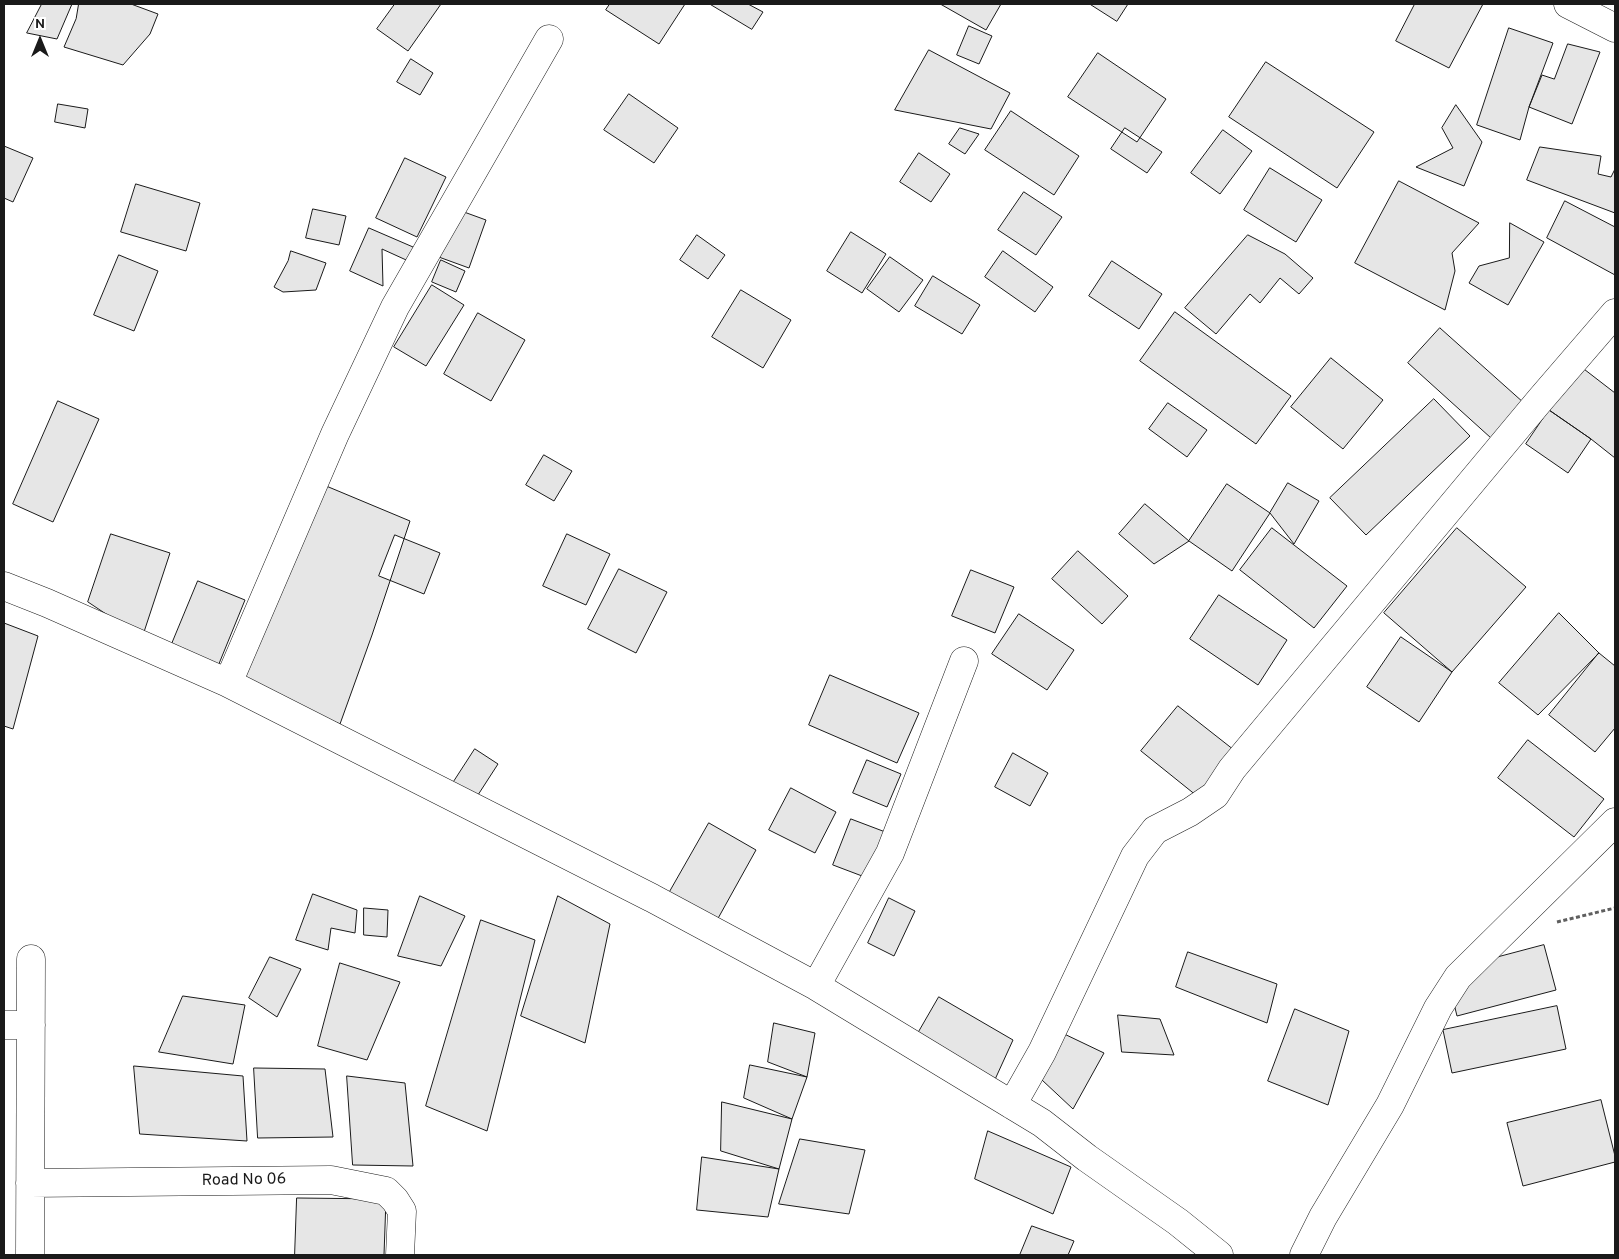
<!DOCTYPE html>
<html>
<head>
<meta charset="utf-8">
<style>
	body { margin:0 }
	#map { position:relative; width:1619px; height:1259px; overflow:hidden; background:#fff; font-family:Overpass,sans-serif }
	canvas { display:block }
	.frame { position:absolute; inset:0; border:5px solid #1a1a1a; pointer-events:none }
	.north { position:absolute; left:15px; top:15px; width:50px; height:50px; -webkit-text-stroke:4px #fff; paint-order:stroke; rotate:0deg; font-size:14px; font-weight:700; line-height:20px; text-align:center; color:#1a1a1a }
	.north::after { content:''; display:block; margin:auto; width:18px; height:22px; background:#1a1a1a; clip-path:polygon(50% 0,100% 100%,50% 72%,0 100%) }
</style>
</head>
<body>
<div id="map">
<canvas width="1619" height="1259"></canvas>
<div class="frame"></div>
<div class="north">N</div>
</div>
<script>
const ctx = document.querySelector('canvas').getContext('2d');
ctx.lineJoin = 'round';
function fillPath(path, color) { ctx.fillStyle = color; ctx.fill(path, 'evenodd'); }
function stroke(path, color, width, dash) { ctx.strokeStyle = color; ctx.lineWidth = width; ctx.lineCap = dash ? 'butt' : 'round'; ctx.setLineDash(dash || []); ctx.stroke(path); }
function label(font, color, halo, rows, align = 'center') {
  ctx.font = font + ' Overpass,sans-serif'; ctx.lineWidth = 4; ctx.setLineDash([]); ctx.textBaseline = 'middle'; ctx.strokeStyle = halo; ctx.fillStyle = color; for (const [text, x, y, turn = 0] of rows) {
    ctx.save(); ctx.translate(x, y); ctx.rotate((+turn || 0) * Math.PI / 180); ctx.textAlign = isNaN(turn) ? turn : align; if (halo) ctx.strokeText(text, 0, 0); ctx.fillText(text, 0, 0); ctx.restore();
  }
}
const building = new Path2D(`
	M42 4H72L57 39 27 33Z
	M79 4H131L158 14 150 34 123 65 64 47 76 19Z
	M395 4H441L408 51 377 29Z
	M610 4H685L659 44 606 10Z
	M710 4H748L763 12 752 29Z
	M943 4H1001L986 30 942 5Z
	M1090 4H1128L1117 21Z
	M1415 4H1483L1449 68 1396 41Z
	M969 26 992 36 979 64 957 55Z
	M1509 28 1553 43 1529 107 1520 140 1477 125Z
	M1568 44 1600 52 1572 124 1529 107 1542 75 1554 79Z
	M929 50 1010 93 991 129 895 110Z
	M1098 53 1166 99 1137 142 1068 97Z
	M411 59 433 73 420 95 397 82Z
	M1266 62 1374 132 1337 188 1229 117Z
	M629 94 678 128 654 163 604 130Z
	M58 104 88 109 85 128 55 122Z
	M1456 105 1482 142 1464 186 1416 167 1453 148 1442 128Z
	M1011 111 1079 156 1054 195 985 150Z
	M960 128 979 134 965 154 949 144Z
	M1125 128 1162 152 1147 173 1111 149Z
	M1223 130 1252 151 1220 194 1191 173Z
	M4 146 33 158 13 202 4 198Z
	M1540 147 1601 156 1598 174 1611 177 1615 169V213L1527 180Z
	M919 153 950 174 931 202 900 182Z
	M405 158 446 177 417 237 376 218Z
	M1270 168 1322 200 1296 242 1244 210Z
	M1399 181 1479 223 1452 253 1455 271 1445 310 1355 263Z
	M136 184 200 203 186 251 121 232Z
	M1024 192 1062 217 1036 255 998 230Z
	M1565 201 1615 227V275L1547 238Z
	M453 208 486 220 469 268 436 256Z
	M313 209 346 216 339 245 306 238Z
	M1510 223 1544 242 1508 305 1469 283 1479 266 1509 258Z
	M369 228 420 250 415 264 382 249 383 286 350 271Z
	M851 232 886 254 862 293 827 271Z
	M697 235 725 255 708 279 680 260Z
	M1248 235 1285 254 1313 278 1299 294 1280 278 1260 303 1250 294 1216 334 1185 308Z
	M291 251 326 263 316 290 283 292 274 287 288 261Z
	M1003 251 1053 287 1035 312 985 277Z
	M119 255 158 271 134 331 94 315Z
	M890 257 923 280 899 312 867 289Z
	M441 260 465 271 456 292 432 282Z
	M1112 261 1162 294 1139 329 1089 296Z
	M933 276 980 305 962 334 915 306Z
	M432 285 464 305 426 366 394 347Z
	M741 290 791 320 763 368 712 337Z
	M1175 312 1291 396 1256 444 1140 361Z
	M478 313 525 340 491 401 444 374Z
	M1440 328 1524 403 1491 438 1408 363Z
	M1331 358 1383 400 1343 449 1291 407Z
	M1580 366 1615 393V458L1591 439 1549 410Z
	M1434 399 1470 436 1366 535 1330 498Z
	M58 401 99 419 53 522 13 504Z
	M1168 403 1207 430 1187 457 1149 429Z
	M1549 410 1591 439 1568 473 1526 444Z
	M544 455 572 471 554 501 526 485Z
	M319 483 410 521 372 635 340 724 236 680Z
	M1288 483 1319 501 1294 544 1270 513Z
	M1227 484 1270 513 1232 571 1189 541Z
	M1145 504 1189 541 1154 564 1119 534Z
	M1272 528 1347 586 1314 628 1240 570Z
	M1457 528 1526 587 1452 672 1384 613Z
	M111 534 170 553 142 638 88 602Z
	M567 534 610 554 586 605 543 586Z
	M395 535 440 553 424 594 379 576Z
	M1078 551 1128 596 1102 624 1052 579Z
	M619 569 667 592 636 653 588 629Z
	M971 570 1014 587 995 633 952 616Z
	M198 581 245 600 216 671 169 651Z
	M1219 595 1287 640 1258 685 1190 639Z
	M1559 613 1599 653 1538 715 1499 683Z
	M1019 614 1074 650 1047 690 992 654Z
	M4 623 38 636 13 729 4 726Z
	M1401 637 1452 672 1419 722 1367 687Z
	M1599 653 1615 666V728L1595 752 1549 715Z
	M830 675 919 713 897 763 809 725Z
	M1178 706 1234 750 1197 796 1141 751Z
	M1528 740 1604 799 1574 837 1498 778Z
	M475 749 498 764 476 798 453 783Z
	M1013 753 1048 773 1030 806 995 787Z
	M867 760 901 774 887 807 853 793Z
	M791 788 836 812 815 853 769 830Z
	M851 819 888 833 870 879 833 865Z
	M709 823 756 850 716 922 668 895Z
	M313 894 357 910 355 933 331 928 328 950 296 940Z
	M420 896 465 916 441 966 398 956Z
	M558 896 610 924 585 1043 521 1016Z
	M889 898 915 911 894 956 868 943Z
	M364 908 388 910 387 937 364 935Z
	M481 920 535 940 487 1131 426 1106Z
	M1544 945 1556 990 1457 1016 1446 971Z
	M1188 952 1277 984 1267 1023 1176 987Z
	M270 957 301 969 277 1017 249 998Z
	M340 963 400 982 367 1060 318 1046Z
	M183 996 245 1005 233 1064 159 1052Z
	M939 997 1013 1040 992 1086 913 1042Z
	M1557 1006 1566 1049 1452 1073 1443 1030Z
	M1295 1009 1349 1031 1328 1105 1268 1081Z
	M1118 1015 1160 1019 1174 1055 1122 1052Z
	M774 1023 815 1033 807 1077 768 1062Z
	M1058 1031 1104 1053 1073 1109 1042 1080Z
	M750 1065 807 1077 792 1119 744 1098Z
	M134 1066 243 1076 247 1141 140 1134Z
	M254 1068 325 1069 333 1137 258 1138Z
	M347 1076 405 1083 413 1166 353 1165Z
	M1601 1100 1615 1156V1162L1523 1186 1507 1123Z
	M722 1102 792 1119 779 1169 721 1151Z
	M988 1131 1071 1167 1053 1214 975 1179Z
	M800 1139 865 1150 849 1214 779 1204Z
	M702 1157 779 1169 768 1217 697 1210Z
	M297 1198 386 1199 384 1255H295Z
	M1032 1226 1074 1241 1068 1255H1020Z`);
fillPath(building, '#e6e6e6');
stroke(building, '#1a1a1a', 1);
const street = new Path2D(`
	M1568 4 1615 28
	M4 586 47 603 228 683 652 898 816 986 1042 1123 1087 1158 1178 1222 1219 1255
	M228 683 335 434 395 307 549 39
	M816 986 890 853 964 661
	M4 1025H31
	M1012 1105 1042 1052 1135 856 1155 830 1190 812 1215 795 1232 769 1540 400 1615 313
	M30 1183 331 1180 386 1191 395 1200 402 1211 400 1255
	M30 1255 31 959
	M1304 1255 1323 1217 1390 1105 1438 1008 1458 977 1615 822`);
stroke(street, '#1a1a1a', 29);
stroke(new Path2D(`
	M1557 922 1615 908`), '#5f5f5f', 3, [4, 2.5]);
stroke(street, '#fff', 28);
label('16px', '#1a1a1a', '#fff', [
	["Road No 06",244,1181,-1]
]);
</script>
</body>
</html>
